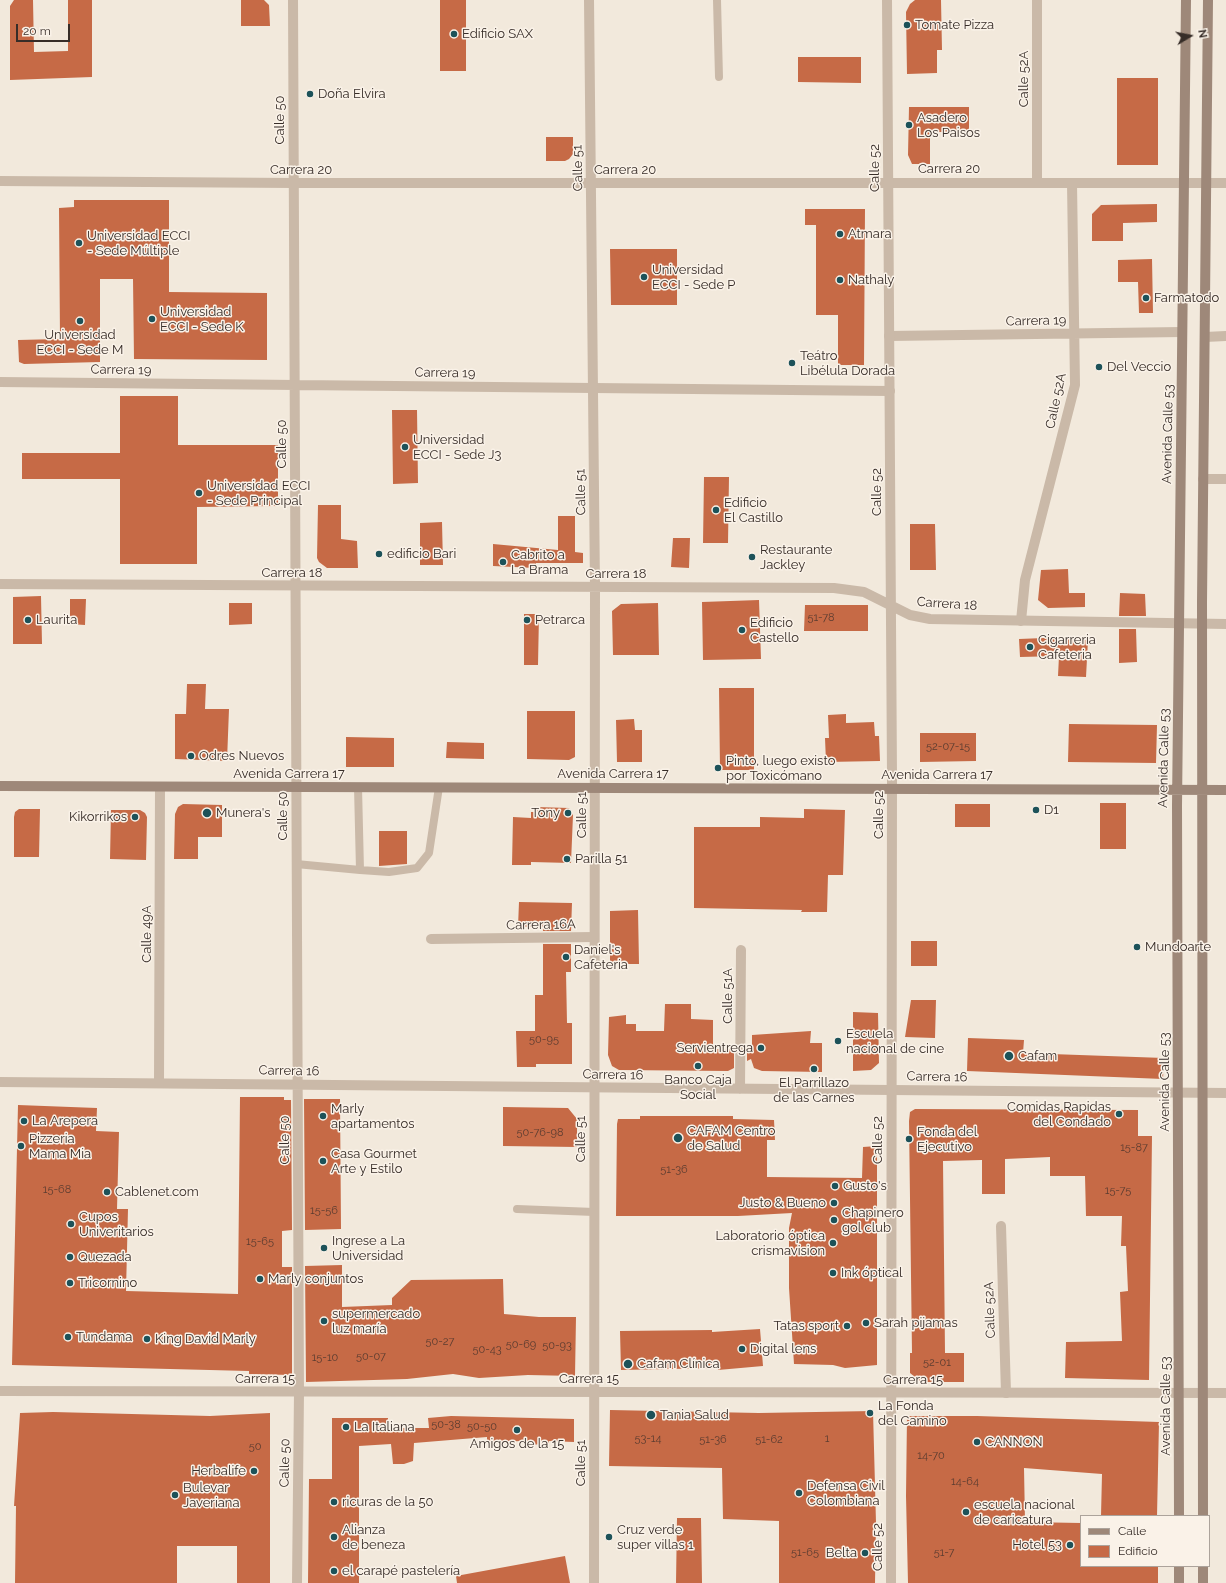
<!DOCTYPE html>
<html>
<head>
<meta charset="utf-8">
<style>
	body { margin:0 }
	#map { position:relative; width:1226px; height:1583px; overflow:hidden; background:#f2e9dc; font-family:Raleway,sans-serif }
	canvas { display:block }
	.legend { position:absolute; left:1080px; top:1515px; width:130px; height:52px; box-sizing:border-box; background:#faf2e8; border:1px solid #aca39b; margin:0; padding:5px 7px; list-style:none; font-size:12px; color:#372d28 }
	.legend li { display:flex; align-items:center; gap:8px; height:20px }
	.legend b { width:20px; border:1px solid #aca39b }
	.north { position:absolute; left:1170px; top:16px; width:40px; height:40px; -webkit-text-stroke:3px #faf2e8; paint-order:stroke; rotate:80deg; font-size:11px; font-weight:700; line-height:16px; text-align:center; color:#372d28 }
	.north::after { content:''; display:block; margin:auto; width:14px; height:18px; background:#372d28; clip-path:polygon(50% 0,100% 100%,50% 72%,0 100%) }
	.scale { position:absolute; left:16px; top:24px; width:54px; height:18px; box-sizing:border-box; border:2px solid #372d28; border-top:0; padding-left:5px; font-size:12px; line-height:14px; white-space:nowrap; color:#372d28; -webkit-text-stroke:3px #faf2e8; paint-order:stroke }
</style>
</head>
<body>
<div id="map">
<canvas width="1226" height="1583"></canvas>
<ul class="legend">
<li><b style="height:5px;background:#9e8879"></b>Calle</li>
<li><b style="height:11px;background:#c66a46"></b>Edificio</li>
</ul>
<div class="north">N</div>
<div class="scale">20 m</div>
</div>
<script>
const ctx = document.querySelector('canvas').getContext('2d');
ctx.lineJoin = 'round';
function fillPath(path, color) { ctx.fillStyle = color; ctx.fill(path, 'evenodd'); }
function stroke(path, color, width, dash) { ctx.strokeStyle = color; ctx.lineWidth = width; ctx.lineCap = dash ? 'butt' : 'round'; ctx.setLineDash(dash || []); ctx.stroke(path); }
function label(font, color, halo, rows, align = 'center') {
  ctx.font = font + ' Raleway,sans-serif'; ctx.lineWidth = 3; ctx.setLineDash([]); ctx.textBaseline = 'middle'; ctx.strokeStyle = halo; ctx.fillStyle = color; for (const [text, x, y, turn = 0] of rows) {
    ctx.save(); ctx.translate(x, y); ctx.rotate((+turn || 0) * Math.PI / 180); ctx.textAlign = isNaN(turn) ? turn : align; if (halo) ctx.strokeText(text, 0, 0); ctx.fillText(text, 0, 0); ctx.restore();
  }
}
fillPath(new Path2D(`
	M14 0H33L34 52 68 51V0H92V77L10 80V6Z
	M241 0H264L269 5 270 26H241Z
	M440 0H466V71H440Z
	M915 0H941L942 50H937V73L907 74 906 12 910 4Z
	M798 57H861V83L798 82Z
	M1117 78H1158V165H1117Z
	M909 107H969V132H930V164H912L908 155Z
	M546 137H573V154L569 159 565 161H546Z
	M74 200H169V292L267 293V360L134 359 133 279H100V362L24 364 19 362 18 340 60 339 59 208 74 207Z
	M1157 204V222L1123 223V241H1092V214L1101 205Z
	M805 209H865L864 365H838V315H816V225H805Z
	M610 249H677V305H611Z
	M1152 259 1153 313H1139L1138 282H1118V260Z
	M120 396H178V445H278V506L197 507V564H120V479H22V453H120Z
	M392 410H417L418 483 393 484Z
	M704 477H729L728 543H703Z
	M318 505H341V539L357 541 358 568H327L319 562 317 558Z
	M558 516H575V552L583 553V563H536L535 568 493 566V544L558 550Z
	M442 522 443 565H420V523Z
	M910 524H935L936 570H910Z
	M673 538H690L689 568 671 567Z
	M1068 569 1069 593H1085V607L1048 608 1038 600 1041 570Z
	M1120 593 1145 594 1146 616H1119Z
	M41 596 42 644H13V597Z
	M70 599H86L85 625 70 624Z
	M759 600 761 659 703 660 702 602Z
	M229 603H252V624L229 625Z
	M658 603 659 655H613L612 611 621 604Z
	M805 605H868V631H804Z
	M524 614H539L538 665H524Z
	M1119 629H1136L1137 662 1119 663Z
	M1044 638 1088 640 1086 677 1058 676 1059 656 1020 657 1019 639Z
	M187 684H206L205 709H229L227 761 175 759V714H186Z
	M719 688H754V770H720Z
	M527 711H575V757L569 760 527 759Z
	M846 714V723L874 722 875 736H879L880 761 826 762 825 738H829L828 715Z
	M634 719 635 730H642V762H617L616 720Z
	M1069 724 1157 725 1156 763 1068 762Z
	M920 733H976V761L920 762Z
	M346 737 394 738V767H346Z
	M447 742 484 743V759L446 758Z
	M1100 803H1126V849H1100Z
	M183 804 222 805V837H198V859H174L175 814 178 807Z
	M955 804H990V827H955Z
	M536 807 569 808 573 815 571 863 531 862V865H512L513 817 531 818V812H536Z
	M19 809H40L39 857H14V817L15 812Z
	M804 809 845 810 843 875H828L827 912H801L802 910 694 908V827H760V817L804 818Z
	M111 810H140L145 813 147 817 146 860 110 859Z
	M379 831H407V864L379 866Z
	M519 902 572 903 571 931H543V927H518Z
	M638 910 639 964H610V911Z
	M911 941H937V966H911Z
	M543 944H571V972H566L567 1023H572V1064H536V1067H517L516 1031H535V995H543Z
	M911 1000H936L935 1038 905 1037Z
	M665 1004H691V1019L713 1020V1049H734V1068L728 1071 619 1070 612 1066 608 1055 609 1017 626 1015V1024H636V1031H664Z
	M853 1012 878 1013 879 1063 871 1070 853 1071Z
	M811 1031 810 1043H822V1072L762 1071 754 1068 751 1059 747 1061V1049H752V1035Z
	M968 1038 1024 1040 1023 1053 1164 1058 1163 1079 967 1071Z
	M240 1097H284V1100H291L292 1230 282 1231V1267H292V1375L249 1374V1371L12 1365 18 1105 97 1108 96 1131 119 1132 117 1209H128L126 1291 238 1294Z
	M304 1099H340L341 1229 305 1230Z
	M503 1107 568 1108 577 1119V1147L503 1146Z
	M915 1109 1138 1110V1136H1152L1149 1380 1065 1378 1066 1342 1122 1341 1120 1292 1128 1291 1126 1246H1121L1122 1216H1086L1085 1176H1050V1157L1005 1159V1194H982V1160L943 1161 945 1353H964V1382H921L910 1373V1353H912L909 1121 910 1112Z
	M640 1116H733V1119L774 1120 775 1140H767V1177L862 1178 863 1147 877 1146V1365L845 1368 833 1365 794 1364 789 1288V1228L792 1213 738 1216H616L617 1124 618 1119H640Z
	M342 1265V1307L392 1305V1298L411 1280 503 1279 504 1314 539 1317H576L575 1376 528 1375 479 1378 453 1374 407 1379 306 1382 305 1266Z
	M760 1329 763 1366 718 1370V1368L621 1370 620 1331 712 1330V1332Z
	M610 1410 759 1413 873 1411 876 1523 875 1583H779V1521L723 1519 722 1468 609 1466Z
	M53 1412 210 1416 270 1413V1583H237V1546H177V1583H15L16 1506H14L20 1413Z
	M451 1416 574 1419V1442L549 1441V1443L524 1446V1441L487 1442V1437L414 1443 413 1461 404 1464H393L391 1444 359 1446V1583H308L309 1479H332V1418H388V1428H429L428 1418Z
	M907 1416H977L1159 1422 1157 1516H1101L1102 1474 1024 1468 1025 1522 1081 1523V1566H1158V1583H908L906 1496Z
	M677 1518H701L702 1583H676Z
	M565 1556 570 1583H457L456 1576Z`), '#c66a46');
stroke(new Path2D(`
	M717 0 719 77
	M358 787 360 870 389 872 417 868 429 853 439 787
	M296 864 360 870
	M517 1209 594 1212`), '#cab9a8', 8);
stroke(new Path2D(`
	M1001 1226 1006 1393`), '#cab9a8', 10);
stroke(new Path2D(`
	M293 0 299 1392 297 1583
	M0 181 293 183H1226
	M1037 183V0
	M889 336 1182 332
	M1205 337 1226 336
	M0 382 890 391
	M1203 479H1226
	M1021 621 1025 580 1075 385 1072 183
	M431 939 594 937
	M0 1082 1226 1093
	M159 1082 160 787
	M740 1089 741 950
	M0 1391 1226 1393`), '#cab9a8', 10);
stroke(new Path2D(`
	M589 0 595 587 594 1583
	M887 0 892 775 891 1583
	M0 584 834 588 864 592 910 615 930 619 1226 624`), '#cab9a8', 10);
stroke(new Path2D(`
	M0 786 1226 790
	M1179 1516 1177 805 1186 0
	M1203 1516 1202 602 1208 0
	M1179 1566V1583
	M1203 1566V1583`), '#9e8879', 10);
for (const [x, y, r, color] of [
	[907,25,4,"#1d5259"],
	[454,34,4,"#1d5259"],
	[310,94,4,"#1d5259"],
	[909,125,4,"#1d5259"],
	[840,234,4,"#1d5259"],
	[79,243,4,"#1d5259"],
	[644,277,4,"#1d5259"],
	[840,280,4,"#1d5259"],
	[1146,298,4,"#1d5259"],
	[152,319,4,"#1d5259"],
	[80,321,4,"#1d5259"],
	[792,363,4,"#1d5259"],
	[1099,367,4,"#1d5259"],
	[405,447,4,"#1d5259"],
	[199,493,4,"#1d5259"],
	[716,510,4,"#1d5259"],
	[379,554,4,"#1d5259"],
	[752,557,4,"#1d5259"],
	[503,562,4,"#1d5259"],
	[28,620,4,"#1d5259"],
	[527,620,4,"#1d5259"],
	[742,630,4,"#1d5259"],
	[1030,647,4,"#1d5259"],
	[191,756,4,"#1d5259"],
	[718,768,4,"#1d5259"],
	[1036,810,4,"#1d5259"],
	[207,813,5,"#1d5259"],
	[568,813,4,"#1d5259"],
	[135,817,4,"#1d5259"],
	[567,859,4,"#1d5259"],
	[1137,947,4,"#1d5259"],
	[566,957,4,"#1d5259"],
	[838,1041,4,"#1d5259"],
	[761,1048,4,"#1d5259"],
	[1009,1056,5,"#1d5259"],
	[698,1066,4,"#1d5259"],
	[814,1069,4,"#1d5259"],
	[1119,1114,4,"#1d5259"],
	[323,1116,4,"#1d5259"],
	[24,1121,4,"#1d5259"],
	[678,1138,5,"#1d5259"],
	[909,1139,4,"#1d5259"],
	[21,1146,4,"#1d5259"],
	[323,1161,4,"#1d5259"],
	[835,1186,4,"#1d5259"],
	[107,1192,4,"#1d5259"],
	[834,1203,4,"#1d5259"],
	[834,1220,4,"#1d5259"],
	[71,1224,4,"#1d5259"],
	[833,1243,4,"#1d5259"],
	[324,1248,4,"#1d5259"],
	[70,1257,4,"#1d5259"],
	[833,1273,4,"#1d5259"],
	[260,1279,4,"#1d5259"],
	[70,1283,4,"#1d5259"],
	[324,1321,4,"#1d5259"],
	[866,1323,4,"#1d5259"],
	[847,1326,4,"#1d5259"],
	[68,1337,4,"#1d5259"],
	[147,1339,4,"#1d5259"],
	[742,1349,4,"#1d5259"],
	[628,1364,5,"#1d5259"],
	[870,1413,4,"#1d5259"],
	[651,1415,5,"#1d5259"],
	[346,1427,4,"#1d5259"],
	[517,1430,4,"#1d5259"],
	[977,1442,4,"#1d5259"],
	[254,1471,4,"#1d5259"],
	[799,1493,4,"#1d5259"],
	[175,1495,4,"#1d5259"],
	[334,1502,4,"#1d5259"],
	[966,1512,4,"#1d5259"],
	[334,1537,4,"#1d5259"],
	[609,1537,4,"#1d5259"],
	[1070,1545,4,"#1d5259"],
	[865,1553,4,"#1d5259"],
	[334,1571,4,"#1d5259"]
]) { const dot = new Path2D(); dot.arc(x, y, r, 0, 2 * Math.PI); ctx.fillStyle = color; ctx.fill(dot); stroke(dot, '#faf2e8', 1.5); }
label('11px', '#5b3c30', null, [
	["51-78",821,618],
	["52-07-15",948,747],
	["50-95",544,1040],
	["50-76-98",540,1133],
	["15-87",1134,1148],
	["51-36",674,1170],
	["15-68",57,1190],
	["15-75",1118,1191],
	["15-56",324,1211],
	["15-65",260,1242],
	["50-27",440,1342],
	["50-69",521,1345],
	["50-93",557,1346],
	["50-43",487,1350],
	["50-07",371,1357],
	["15-10",325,1358],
	["52-01",937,1363],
	["50-38",446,1425],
	["50-50",482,1427],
	["53-14",648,1439],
	["1",827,1439],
	["51-36",713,1440],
	["51-62",769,1440],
	["50",255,1447],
	["14-70",931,1456],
	["14-64",965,1482],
	["51-65",805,1553],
	["51-7",944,1553]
]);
label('13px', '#372d28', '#faf2e8', [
	["Tomate Pizza",915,25],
	["Edificio SAX",462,34],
	["Doña Elvira",318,94],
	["Asadero",917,118],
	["Los Paisos",917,133],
	["Atmara",848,234],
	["Universidad ECCI",87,236],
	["- Sede Múltiple",87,251],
	["Universidad",652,270],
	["ECCI - Sede P",652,285],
	["Nathaly",848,280],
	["Farmatodo",1154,298],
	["Universidad",160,312],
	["ECCI - Sede K",160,327],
	["Universidad",80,335,"center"],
	["ECCI - Sede M",80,350,"center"],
	["Teátro",800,356],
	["Libélula Dorada",800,371],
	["Del Veccio",1107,367],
	["Universidad",413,440],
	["ECCI - Sede J3",413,455],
	["Universidad ECCI",207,486],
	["- Sede Principal",207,501],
	["Edificio",724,503],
	["El Castillo",724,518],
	["Restaurante",760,550],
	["Jackley",760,565],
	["edificio Bari",387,554],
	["Cabrito a",511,555],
	["La Brama",511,570],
	["Laurita",36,620],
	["Petrarca",535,620],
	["Edificio",750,623],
	["Castello",750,638],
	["Cigarreria",1038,640],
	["Cafeteria",1038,655],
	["Odres Nuevos",199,756],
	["Pinto, luego existo",726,761],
	["por Toxicómano",726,776],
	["D1",1044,810],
	["Munera's",216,813],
	["Tony",560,813,"right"],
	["Kikorrikos",127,817,"right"],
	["Parilla 51",575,859],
	["Mundoarte",1145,947],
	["Daniel's",574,950],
	["Cafeteria",574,965],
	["Escuela",846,1034],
	["nacional de cine",846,1049],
	["Servientrega",753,1048,"right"],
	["Cafam",1018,1056],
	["Banco Caja",698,1080,"center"],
	["Social",698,1095,"center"],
	["El Parrillazo",814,1083,"center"],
	["de las Carnes",814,1098,"center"],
	["Comidas Rapidas",1111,1107,"right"],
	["del Condado",1111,1122,"right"],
	["Marly",331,1109],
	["apartamentos",331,1124],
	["La Arepera",32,1121],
	["CAFAM Centro",687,1131],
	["de Salud",687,1146],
	["Fonda del",917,1132],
	["Ejecutivo",917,1147],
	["Pizzeria",29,1139],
	["Mama Mia",29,1154],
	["Casa Gourmet",331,1154],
	["Arte y Estilo",331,1169],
	["Gusto's",843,1186],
	["Cablenet.com",115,1192],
	["Justo & Bueno",826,1203,"right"],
	["Chapinero",842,1213],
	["gol club",842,1228],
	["Cupos",79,1217],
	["Univeritarios",79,1232],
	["Laboratorio óptica",825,1236,"right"],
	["crismavision",825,1251,"right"],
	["Ingrese a La",332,1241],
	["Universidad",332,1256],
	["Quezada",78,1257],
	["Ink óptical",841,1273],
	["Marly conjuntos",268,1279],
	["Tricornino",78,1283],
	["supermercado",332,1314],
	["luz maría",332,1329],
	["Sarah pijamas",874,1323],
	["Tatas sport",839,1326,"right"],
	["Tundama",76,1337],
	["King David Marly",155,1339],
	["Digital lens",750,1349],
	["Cafam Clínica",637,1364],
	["La Fonda",878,1406],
	["del Camino",878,1421],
	["Tania Salud",660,1415],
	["La Italiana",354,1427],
	["CANNON",985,1442],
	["Amigos de la 15",517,1444,"center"],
	["Herbalife",246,1471,"right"],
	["Defensa Civil",807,1486],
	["Colombiana",807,1501],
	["Bulevar",183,1488],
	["Javeriana",183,1503],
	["ricuras de la 50",342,1502],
	["escuela nacional",974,1505],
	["de caricatura",974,1520],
	["Alianza",342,1530],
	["de beneza",342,1545],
	["Cruz verde",617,1530],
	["super villas 1",617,1545],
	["Hotel 53",1062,1545,"right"],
	["Belta",857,1553,"right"],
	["el carapé pastelería",342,1571]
], 'left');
label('13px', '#372d28', '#faf2e8', [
	["Calle 52A",1024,79,-90],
	["Calle 50",280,120,-90],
	["Calle 51",578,168,-91],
	["Calle 52",875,168,-90],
	["Carrera 20",949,169],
	["Carrera 20",301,170],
	["Carrera 20",625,170],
	["Carrera 19",1036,321,-1],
	["Carrera 19",121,370,1],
	["Carrera 19",445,373,1],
	["Calle 52A",1056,401,-78],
	["Avenida Calle 53",1168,434,-89],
	["Calle 50",282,444,-90],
	["Calle 51",581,492,-91],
	["Calle 52",877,492,-90],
	["Carrera 18",292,573],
	["Carrera 18",616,574],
	["Carrera 18",947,604,4],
	["Avenida Calle 53",1164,758,-89],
	["Avenida Carrera 17",289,774],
	["Avenida Carrera 17",613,774],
	["Avenida Carrera 17",937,775],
	["Calle 51",582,815,-90],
	["Calle 52",879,815,-90],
	["Calle 50",283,816,-90],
	["Carrera 16A",541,925,-1],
	["Calle 49A",147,934,-90],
	["Calle 51A",728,996,-90],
	["Carrera 16",289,1071,1],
	["Carrera 16",613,1075,1],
	["Carrera 16",937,1077,1],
	["Avenida Calle 53",1165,1082,-90],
	["Calle 51",581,1139,-90],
	["Calle 50",285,1140,-90],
	["Calle 52",878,1140,-90],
	["Calle 52A",990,1310,-92],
	["Carrera 15",265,1379],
	["Carrera 15",589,1379],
	["Carrera 15",913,1380],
	["Avenida Calle 53",1166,1406,-90],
	["Calle 50",285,1463,-89],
	["Calle 51",581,1463,-90],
	["Calle 52",878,1547,-90]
]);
</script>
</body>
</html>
